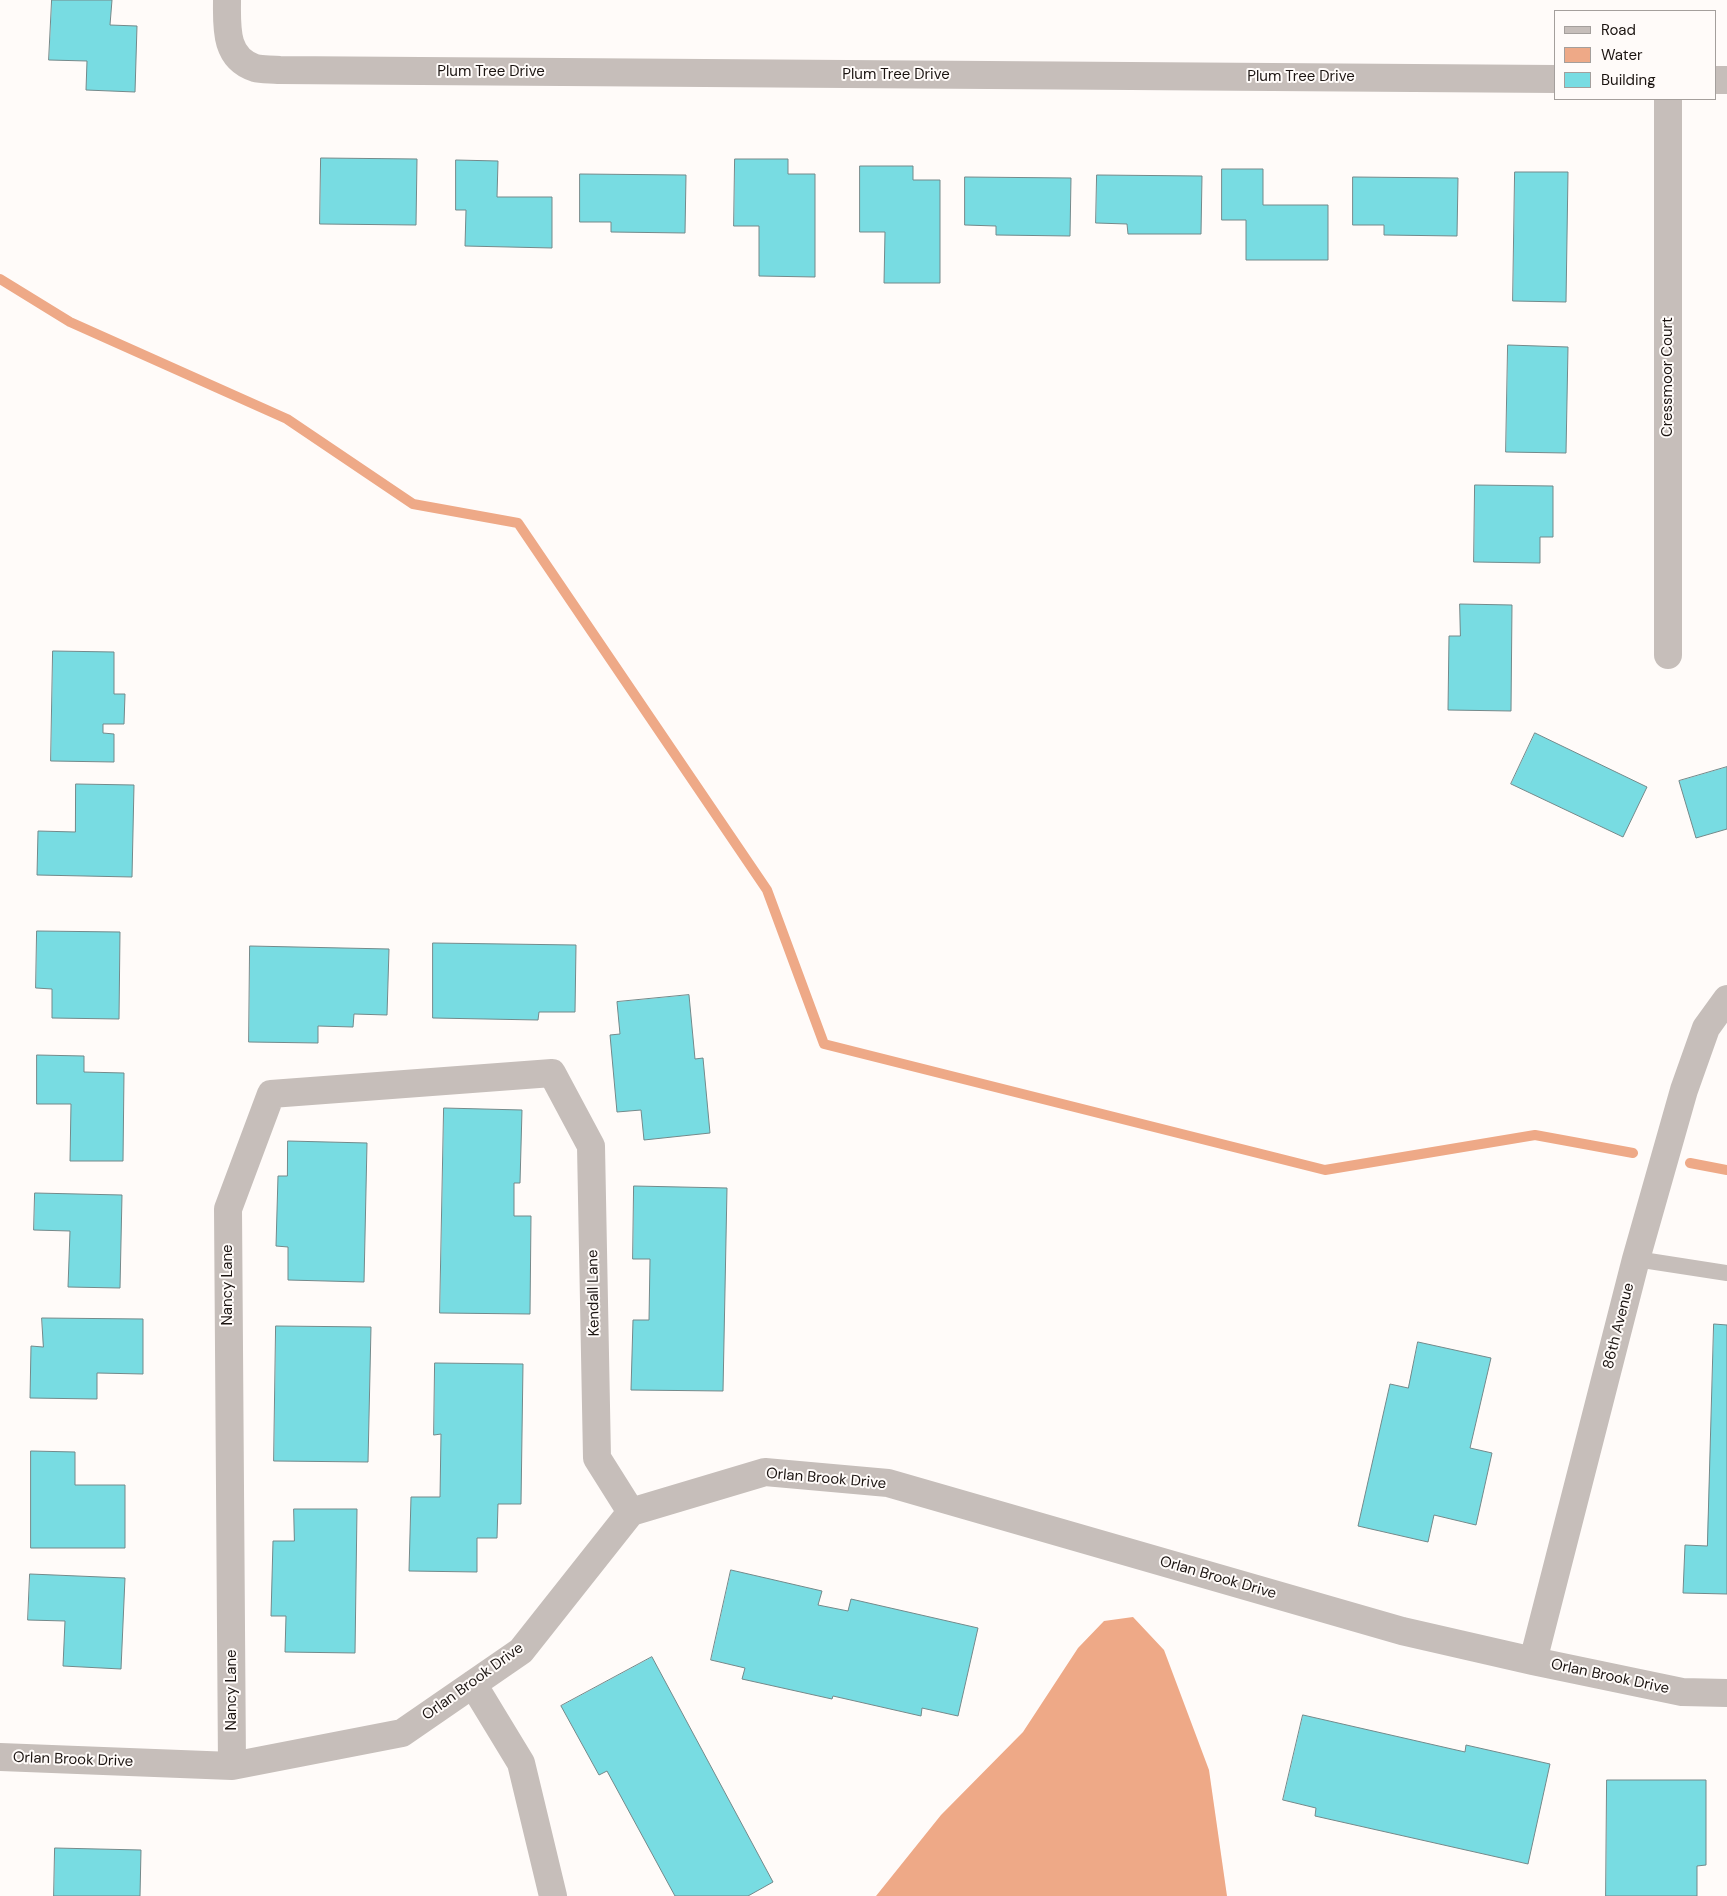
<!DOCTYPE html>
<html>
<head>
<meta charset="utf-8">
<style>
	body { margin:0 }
	#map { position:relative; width:1727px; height:1896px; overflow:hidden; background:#fffbf9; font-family:"DM Sans",sans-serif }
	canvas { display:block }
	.legend { position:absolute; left:1554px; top:10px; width:162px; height:90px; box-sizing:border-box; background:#fffbf9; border:1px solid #a49f9c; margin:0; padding:6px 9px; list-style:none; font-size:15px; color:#1b1411 }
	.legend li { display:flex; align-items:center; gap:10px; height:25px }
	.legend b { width:25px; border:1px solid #a49f9c }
</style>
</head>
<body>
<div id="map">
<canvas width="1727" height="1896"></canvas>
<ul class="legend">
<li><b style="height:6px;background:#c6beba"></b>Road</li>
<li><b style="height:14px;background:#eea987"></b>Water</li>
<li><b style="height:14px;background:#78dce2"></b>Building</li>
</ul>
</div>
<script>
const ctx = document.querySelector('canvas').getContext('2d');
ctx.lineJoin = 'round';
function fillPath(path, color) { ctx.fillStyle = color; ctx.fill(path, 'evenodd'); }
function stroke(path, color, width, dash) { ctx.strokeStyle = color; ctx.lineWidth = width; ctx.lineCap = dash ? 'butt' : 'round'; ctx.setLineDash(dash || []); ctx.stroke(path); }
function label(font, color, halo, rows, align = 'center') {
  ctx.font = font + ' "DM Sans",sans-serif'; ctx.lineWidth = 4; ctx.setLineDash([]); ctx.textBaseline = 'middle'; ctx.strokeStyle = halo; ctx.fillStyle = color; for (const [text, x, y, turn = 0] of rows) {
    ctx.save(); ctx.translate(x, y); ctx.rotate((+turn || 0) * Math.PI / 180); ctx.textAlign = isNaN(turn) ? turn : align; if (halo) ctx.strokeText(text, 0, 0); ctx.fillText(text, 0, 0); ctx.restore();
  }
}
fillPath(new Path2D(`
	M1133 1617 1164 1650 1209 1770 1227 1896H876L941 1815 1023 1732 1078 1648 1104 1621Z`), '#eea987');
stroke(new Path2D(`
	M0 279 70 322 287 419 413 504 518 523 767 890 824 1044 1325 1170 1535 1135 1633 1153
	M1690 1163 1727 1170`), '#eea987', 10);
const building = new Path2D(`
	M52 0H112L110 25 137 26 135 92 86 90 87 61 49 60Z
	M321 158 417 159 416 225 320 224Z
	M735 159H788V174H815V277L759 276V226H734Z
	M456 160 498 161 497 197H552V248L465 246 466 210H456Z
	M860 166H913V180H940V283H884L885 232H860Z
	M1222 169H1263V205H1328V260H1246V220H1222Z
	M1515 172H1568L1566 302 1513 301Z
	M580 174 686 175 685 233 611 232V222H580Z
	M1097 175 1202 176 1201 234H1128L1127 224 1096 223Z
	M965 177 1071 178 1070 236 996 235V226L965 225Z
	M1353 177 1458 178 1457 236 1384 235V225H1353Z
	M1508 345 1568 347 1566 453 1506 452Z
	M1475 485 1553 486V537H1540V563L1474 562Z
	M1460 604 1512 605 1511 711 1448 710 1449 636H1460Z
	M53 651 114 652V694H125L124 724H103V733L114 734V762L51 761Z
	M1535 733 1647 787 1623 837 1511 784Z
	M1727 767V829L1696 838 1679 781Z
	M76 784 134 785 132 877 37 875 38 831 75 832Z
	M37 931 120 932 119 1019 52 1018V989L36 988Z
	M433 943 576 945 575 1012H539L538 1020 433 1018Z
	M250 946 389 949 387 1015 354 1014 353 1027 318 1026V1043L249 1042Z
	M689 995 695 1059 703 1058 710 1133 644 1140 641 1110 617 1112 610 1035 620 1034 617 1002Z
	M37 1055 84 1056V1072L124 1073 123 1161H70L71 1104H37Z
	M444 1108 522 1110 520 1183H514V1216H531L530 1314 440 1313Z
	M288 1141 367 1143 364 1282 288 1280V1247L276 1246 278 1176H287Z
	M634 1186 727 1188 723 1391 631 1390 633 1320H649L650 1259H633Z
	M35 1193 122 1195 120 1288 68 1287 70 1231 34 1230Z
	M42 1318 143 1319V1374L97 1373V1399L30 1398 31 1346 43 1347Z
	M1714 1324 1727 1325V1594L1683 1593 1685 1545 1707 1546Z
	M276 1326 371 1327 368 1462 274 1461Z
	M1418 1342 1491 1358 1470 1448 1492 1453 1476 1525 1434 1515 1428 1542 1358 1526 1390 1384 1408 1388Z
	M435 1363 523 1364 521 1504H498L497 1538H477V1572L409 1571 411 1497H440L441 1434 434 1435Z
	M31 1451 75 1452V1485H125V1548H31Z
	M294 1509H357L355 1653 285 1652 286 1616H271L273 1541H294Z
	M731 1570 822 1591 818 1605 848 1611 851 1599 978 1628 958 1716 922 1708 921 1716 833 1696 832 1699 742 1679 745 1668 711 1660Z
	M30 1574 125 1578 121 1669 63 1666 65 1621 28 1620Z
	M652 1657 773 1882 748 1896H675L607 1771 599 1775 561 1706Z
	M1303 1715 1465 1752 1466 1745 1550 1764 1528 1864 1315 1816 1316 1808 1283 1800Z
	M1607 1780H1706V1865L1697 1866V1896H1606Z
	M55 1848 141 1850 140 1896H54Z`);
fillPath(building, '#78dce2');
stroke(building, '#74898a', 1);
stroke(new Path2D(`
	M1636 1259 1727 1273`), '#c6beba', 16);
stroke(new Path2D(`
	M227 0C227 26 224 58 255 68 262 70 271 69 279 70L1556 79
	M1716 80H1727
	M1668 99V655
	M1533 1661 1636 1259 1684 1090 1706 1028 1727 999
	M473 1684 521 1763 553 1896
	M0 1757 232 1766 402 1733 521 1651 631 1512 765 1472 888 1483 1402 1631 1533 1661 1682 1692 1727 1693
	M232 1766 228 1209 271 1094 552 1073 591 1146 597 1458 631 1512`), '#c6beba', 28);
label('15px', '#1b1411', '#fffbf9', [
	["Plum Tree Drive",491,72],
	["Plum Tree Drive",896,75],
	["Plum Tree Drive",1301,77],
	["Cressmoor Court",1668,377,-90],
	["Nancy Lane",228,1285,-90],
	["Kendall Lane",594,1293,-91],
	["86th Avenue",1619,1326,-76],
	["Orlan Brook Drive",826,1479,5],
	["Orlan Brook Drive",1218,1578,16],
	["Orlan Brook Drive",1610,1677,12],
	["Orlan Brook Drive",473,1682,-36],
	["Nancy Lane",232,1690,-90],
	["Orlan Brook Drive",73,1760,2]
]);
</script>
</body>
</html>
